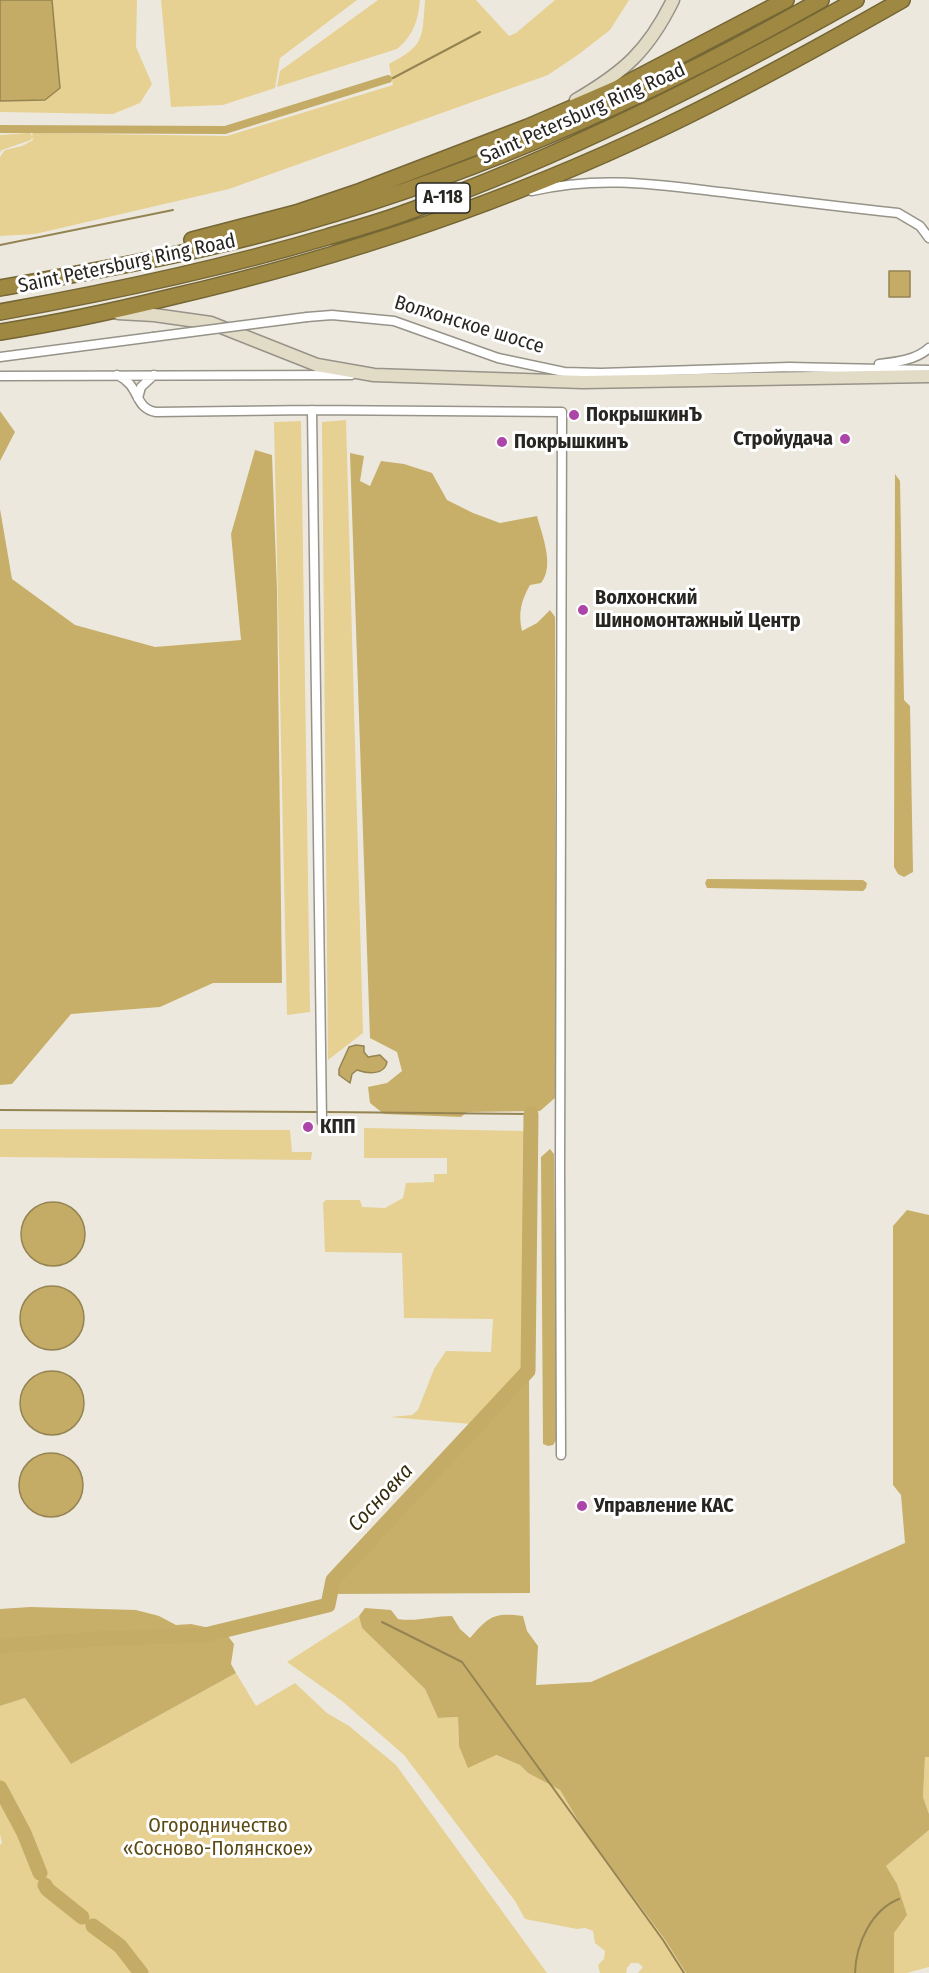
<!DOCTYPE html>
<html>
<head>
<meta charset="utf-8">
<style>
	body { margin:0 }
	canvas { display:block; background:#ece8dd }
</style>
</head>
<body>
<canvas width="929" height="1973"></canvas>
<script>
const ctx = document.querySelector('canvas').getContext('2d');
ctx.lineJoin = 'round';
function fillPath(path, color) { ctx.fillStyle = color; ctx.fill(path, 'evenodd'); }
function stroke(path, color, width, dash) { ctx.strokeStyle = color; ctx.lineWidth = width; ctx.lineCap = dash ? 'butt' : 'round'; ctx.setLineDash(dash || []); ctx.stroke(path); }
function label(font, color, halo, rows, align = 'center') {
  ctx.font = font + ' "Fira Sans Condensed",sans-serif'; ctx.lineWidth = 6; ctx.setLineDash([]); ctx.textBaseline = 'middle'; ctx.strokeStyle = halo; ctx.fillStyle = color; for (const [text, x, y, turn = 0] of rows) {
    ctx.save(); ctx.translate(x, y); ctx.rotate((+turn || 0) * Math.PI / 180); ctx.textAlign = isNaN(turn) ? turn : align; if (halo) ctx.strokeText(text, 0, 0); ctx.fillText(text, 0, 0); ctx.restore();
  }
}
fillPath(new Path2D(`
	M13 0H137L136 47 152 84 140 103 113 114 0 112V101L19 100Z
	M161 0H357L280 58 275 88 223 105 171 107Z
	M378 0H420C418 21 413 36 397 49L277 87 280 71Z
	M425 0H476L509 36 516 33 555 0H629L610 30 579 54 548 75 229 189 35 234 0 236V157L5 150 22 146 33 140 32 137 31 140 2 150 0 152V135L30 133 32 136 33 133 227 136 393 85 389 64C425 45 422 39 425 0Z
	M346 420 363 1033 328 1060 322 422Z
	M301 421 310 1012 287 1015 274 422Z
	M364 1128 526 1131 525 1365 471 1424 390 1417 412 1415 418 1410 434 1369 446 1351 491 1352 493 1319 404 1318 402 1253 325 1252 323 1203 326 1200H360L362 1207 385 1208 403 1198 406 1183 434 1182V1174H447V1158H364Z
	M0 1129 290 1130 292 1152H312L311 1160 0 1157Z
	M359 1616 362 1628 425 1689 438 1718 458 1717 459 1746 495 1755 520 1765 528 1773 560 1790 583 1829 666 1941 686 1973H638L643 1967 638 1963H631L627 1968 626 1973H600L598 1965 604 1959 605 1951 595 1943 593 1931 585 1928 577 1929 525 1919 515 1901 404 1755 342 1701 287 1662Z
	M236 1673 256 1706 295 1683 327 1713 349 1726 396 1765 547 1973H0V1845L2 1843 0 1834V1706L25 1698 71 1764Z
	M925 1757H929V1814L923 1797Z
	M929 1830V1967L907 1973H894V1933L886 1866Z`), '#e6d193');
fillPath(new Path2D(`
	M0 411 15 432 0 461Z
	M255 450 272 455 277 590 282 983H213L160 1007 71 1014 12 1084 0 1085V509L12 579 75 625 155 647 241 640 231 534Z
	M350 453 364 456 360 481 370 486 381 461 404 464 432 473 447 500 473 513 500 523 537 516C542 535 555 566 541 583L530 585C521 601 518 613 522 631L537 623 550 610 555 617 556 1097 540 1111 467 1112 461 1117 384 1114 370 1103 368 1087 387 1083 402 1071 397 1052 370 1038Z
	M895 474 900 481 904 700 910 706 913 872 904 877 898 874 894 867Z
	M707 879 863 880 867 883 866 888 863 891 707 888 705 883Z
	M550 1149 554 1154 557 1439 553 1445 548 1446 543 1444 541 1157Z
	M907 1210 929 1215V1757H925L923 1797 929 1814V1830L886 1866 897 1884 907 1915 894 1933V1973H686L666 1941 583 1829 560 1790 528 1773 520 1765 496 1755 468 1768 459 1746 458 1717 438 1718 425 1689 362 1628 359 1616 365 1608 391 1610 398 1619C416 1622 433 1616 452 1616L460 1629 470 1638C489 1616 494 1612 523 1616L527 1631 538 1646 536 1685 591 1682 905 1543 901 1495 893 1485V1226Z
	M529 1376 530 1593 329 1594Z
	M30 1607 136 1610 159 1616 176 1625 191 1624 224 1631 234 1644 231 1664 236 1673 71 1764 25 1698 0 1706V1609Z`), '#c7af69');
const water = new Path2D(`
	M0 0H52L60 88 45 100 0 101Z
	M889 271H910V297H889Z
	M356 1045 364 1046V1052L368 1057 380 1055 387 1062C385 1075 368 1074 357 1070L352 1074 350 1083 339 1075V1069L349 1047Z
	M21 1234a32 32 0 1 1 64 0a32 32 0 1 1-64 0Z
	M20 1318a32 32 0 1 1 64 0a32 32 0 1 1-64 0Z
	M20 1403a32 32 0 1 1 64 0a32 32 0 1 1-64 0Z
	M19 1485a32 32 0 1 1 64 0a32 32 0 1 1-64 0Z`);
fillPath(water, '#c4ac67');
stroke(water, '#958452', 1.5);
stroke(new Path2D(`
	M388 79 393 78 480 32
	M0 245 173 210
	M0 1110 317 1112
	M326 1112 531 1114
	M382 1622 462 1662 663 1940 684 1973
	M855 1973C856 1944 871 1910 899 1899`), '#958452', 2);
stroke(new Path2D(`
	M0 129 225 130 388 79`), '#c4ac67', 8);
stroke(new Path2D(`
	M0 1646 96 1639 205 1635 328 1605 333 1580 528 1371 531 1114
	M0 1788 24 1833 40 1873
	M45 1885 47 1889 82 1917
	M93 1926 120 1946 141 1973`), '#c4ac67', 15);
const minor = new Path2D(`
	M532 191C603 175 659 185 729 193 785 200 842 207 898 213L920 226 929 238
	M307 317 332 315 394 321 498 358 564 372 601 373 789 367 929 370
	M0 357 153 337
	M879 364C897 362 916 360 929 348
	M117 375C141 385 133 408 156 412L312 410 562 412 560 1166 561 1455
	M0 376 351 375
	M138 398 141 387 154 375
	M312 410 322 1122`);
const secondary = new Path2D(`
	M576 100C624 72 648 51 673 0
	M118 313 154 315 211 323 317 365 374 375 583 382 929 376`);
const motorway = new Path2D(`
	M192 240 296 213 361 191 528 127 616 89 786 0
	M0 288C89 272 179 256 266 233 460 182 647 99 821 0
	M0 312C111 292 220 269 327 237 354 229 381 222 407 212 563 156 712 81 856 0
	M0 332C58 323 114 311 171 297 340 258 505 203 662 128 744 89 823 45 902 0`);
stroke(minor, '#979389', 11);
stroke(secondary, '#979389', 15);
stroke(motorway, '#756636', 18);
stroke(minor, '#fff', 8);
stroke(secondary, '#e2dbc6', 12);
stroke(motorway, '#9f8841', 15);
const minorBridge = new Path2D(`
	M153 337 307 317`);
stroke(minorBridge, '#979389', 11, []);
stroke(minorBridge, '#fff', 8);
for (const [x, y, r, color] of [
	[574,415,6,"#ac45a8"],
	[845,439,6,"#ac45a8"],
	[502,442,6,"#ac45a8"],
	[583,610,6,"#ac45a8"],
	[308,1127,6,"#ac45a8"],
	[582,1506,6,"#ac45a8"]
]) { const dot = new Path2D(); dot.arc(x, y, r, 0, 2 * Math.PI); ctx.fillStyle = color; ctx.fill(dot); stroke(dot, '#fff', 2); }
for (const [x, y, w] of [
	[443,198,54]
]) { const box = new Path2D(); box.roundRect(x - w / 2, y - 15, w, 30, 4.5); ctx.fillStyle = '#fff'; ctx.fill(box); stroke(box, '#282622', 1.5); }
label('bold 18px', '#282622', null, [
	["А-118",443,198]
]);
label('20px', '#282622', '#fff', [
	["Saint Petersburg Ring Road",583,114,-24],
	["Saint Petersburg Ring Road",127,264,-12],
	["Волхонское шоссе",469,325,17]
]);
label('bold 20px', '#282622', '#fff', [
	["ПокрышкинЪ",586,415],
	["Стройудача",833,439,"right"],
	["Покрышкинъ",514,442],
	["Волхонский",595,598],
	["Шиномонтажный Центр",595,621],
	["КПП",320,1127],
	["Управление КАС",594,1506]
], 'left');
label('20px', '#5b4a14', '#fff', [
	["Огородничество",218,1826],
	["«Сосново-Полянское»",218,1849]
]);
label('italic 21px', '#372d0d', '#fff', [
	["Сосновка",381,1498,-47]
]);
</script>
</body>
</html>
